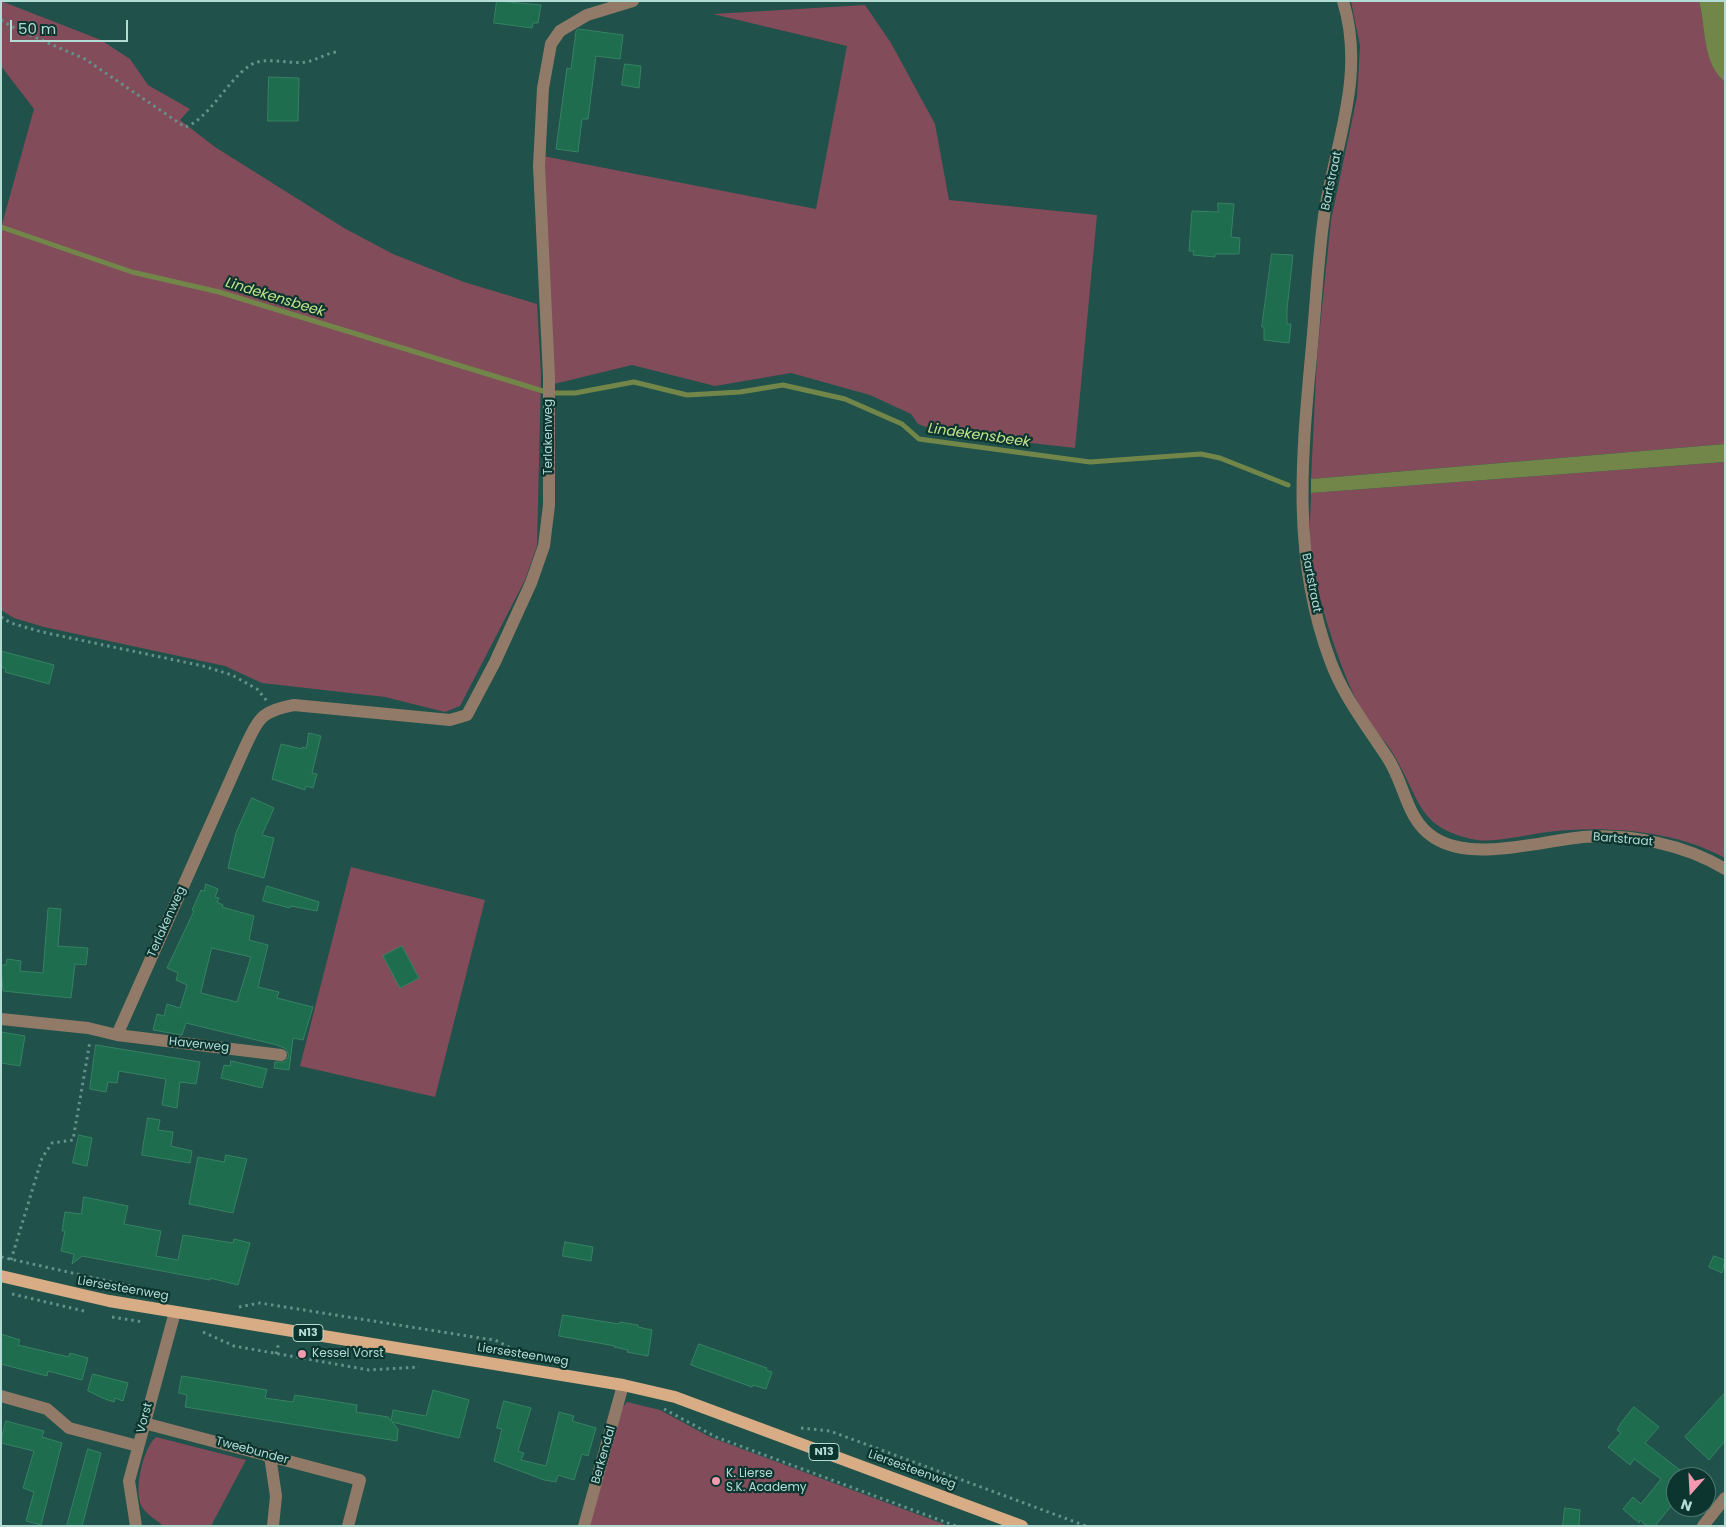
<!DOCTYPE html>
<html>
<head>
<meta charset="utf-8">
<style>
	body { margin:0 }
	#map { position:relative; width:1726px; height:1527px; overflow:hidden; background:#20514a; font-family:Poppins,sans-serif }
	canvas { display:block }
	.frame { position:absolute; inset:0; border:2px solid #b2dcd4; pointer-events:none }
	.north { position:absolute; left:1666px; top:1467px; width:50px; height:50px; box-sizing:border-box; background:#0c3530; border:1px solid #4e7872; border-radius:50%; rotate:199deg; font-size:14px; font-weight:700; line-height:20px; text-align:center; color:#b2dcd4 }
	.north::after { content:''; display:block; margin:auto; width:18px; height:22px; background:#f29ab0; clip-path:polygon(50% 0,100% 100%,50% 72%,0 100%) }
	.scale { position:absolute; left:10px; top:20px; width:118px; height:22px; box-sizing:border-box; border:2px solid #b2dcd4; border-top:0; padding-left:6px; font-size:15px; line-height:18px; white-space:nowrap; color:#b2dcd4; -webkit-text-stroke:4px #0c3530; paint-order:stroke }
</style>
</head>
<body>
<div id="map">
<canvas width="1726" height="1527"></canvas>
<div class="frame"></div>
<div class="north">N</div>
<div class="scale">50 m</div>
</div>
<script>
const ctx = document.querySelector('canvas').getContext('2d');
ctx.lineJoin = 'round';
function fillPath(path, color) { ctx.fillStyle = color; ctx.fill(path, 'evenodd'); }
function stroke(path, color, width, dash) { ctx.strokeStyle = color; ctx.lineWidth = width; ctx.lineCap = dash ? 'butt' : 'round'; ctx.setLineDash(dash || []); ctx.stroke(path); }
function label(font, color, halo, rows, align = 'center') {
  ctx.font = font + ' Poppins,sans-serif'; ctx.lineWidth = 4.5; ctx.setLineDash([]); ctx.textBaseline = 'middle'; ctx.strokeStyle = halo; ctx.fillStyle = color; for (const [text, x, y, turn = 0] of rows) {
    ctx.save(); ctx.translate(x, y); ctx.rotate((+turn || 0) * Math.PI / 180); ctx.textAlign = isNaN(turn) ? turn : align; if (halo) ctx.strokeText(text, 0, 0); ctx.fillText(text, 0, 0); ctx.restore();
  }
}
fillPath(new Path2D(`
	M1 1 101 40 130 59 148 85 190 109 180 120 215 147 344 228 393 254 464 282 537 304 541 375 537 546 525 580 460 706 445 712 385 697 262 683 225 666 44 627 14 618 1 610V228L34 109 1 66Z
	M1351 1H1699C1706 28 1702 62 1725 82V444L1311 479 1317 356 1331 220 1357 97 1360 46Z
	M865 5 891 43 935 124 949 200 1097 215 1075 448 942 433 918 424 911 414 870 395 791 373 715 386 632 365 554 384 543 156 816 209 847 46 713 14Z
	M1725 462V858C1675 830 1604 825 1548 832 1531 834 1492 843 1477 840 1418 829 1421 801 1395 757 1387 742 1373 729 1364 714 1341 675 1313 587 1310 542 1309 526 1311 509 1311 493Z
	M351 867 485 900 435 1097 300 1066Z
	M627 1402 660 1410 710 1437 949 1526H589L622 1408Z
	M156 1437 246 1460 211 1526H163C157 1520 146 1514 142 1507 133 1491 143 1448 156 1437Z`), '#824c5a');
fillPath(new Path2D(`
	M1699 1H1725V82C1702 63 1706 28 1699 1Z
	M1725 444V462L1311 493V479Z`), '#72864a');
stroke(new Path2D(`
	M1 227 132 272 219 292 543 391
	M556 393H575L634 382 687 395 740 392 783 385 845 399 902 424 919 439 1090 462 1201 454 1220 458 1288 485`), '#72864a', 5);
const building = new Path2D(`
	M497 1 541 5 538 23H533L532 28 494 23Z
	M579 29 623 35 620 59 596 56 588 119H582L578 152 556 149 567 68 571 69 576 31Z
	M625 64 641 66 639 88 622 85Z
	M269 77 299 78 298 121H268Z
	M1218 203 1234 204 1231 237 1240 238 1239 254H1215V257L1193 255 1194 251H1189L1192 211 1218 212Z
	M1272 254 1293 255 1287 309V324H1291L1289 343 1264 340V327H1262Z
	M1 651 54 665 49 684 5 672 6 669 1 667Z
	M309 733 321 736 312 773 317 774 313 788 306 786 305 790 272 779 281 744 302 749V747L306 748Z
	M252 798 274 808 262 835 274 838 264 878 228 868 236 833Z
	M206 884 218 889 215 897 219 898 217 902 223 905 222 907 254 916 249 940 268 945 258 987 279 992 277 998 313 1007 303 1040 293 1038 289 1070 274 1068 275 1062H285L289 1056 286 1049 277 1045 186 1023 182 1035 153 1030 157 1014 164 1016 167 1004 180 1008 187 985 176 980 178 973 167 968 194 911 192 910 201 890 204 891ZM212 948 251 957 237 1002 201 993Z
	M267 886 319 902 317 911 291 906 290 908 263 901Z
	M50 908 61 909 58 946 88 948 86 965 75 964 71 998 3 991 1 965H6L7 959 21 961 20 971 43 973 48 909Z
	M402 946 419 978 400 988 383 956Z
	M1 1032 25 1036 20 1066 1 1063Z
	M96 1045 200 1062 196 1084 180 1082 177 1108 162 1105 166 1079 119 1071 117 1083 108 1082 106 1092 90 1089Z
	M231 1061 267 1069 262 1088 221 1078 224 1065 230 1066Z
	M148 1118 160 1120 158 1130 173 1132 171 1146 192 1151 190 1163 142 1155Z
	M79 1135 92 1138 87 1166 73 1163Z
	M226 1155 247 1159 233 1213 189 1204 198 1157 224 1162Z
	M84 1197 128 1206 124 1224 161 1231 156 1256 178 1260 183 1235 233 1243 234 1239 250 1243 238 1285 210 1278V1280L82 1256 72 1264 74 1254 61 1251 65 1231H62L65 1212 81 1214Z
	M565 1242 593 1247 591 1261 563 1256Z
	M1714 1256 1725 1260 1722 1273 1709 1267Z
	M563 1315 619 1324 620 1322 638 1325V1327L652 1330 648 1356 627 1352 628 1350 614 1347 615 1346 559 1336Z
	M1 1334 20 1340 18 1345 69 1357 70 1353 88 1358 82 1380 48 1371 47 1376 1 1364Z
	M699 1344 767 1368 766 1370 772 1372 766 1389 753 1385 752 1387 691 1365Z
	M93 1374 128 1383 123 1401 115 1398 114 1402 105 1399 88 1391Z
	M182 1376 267 1390 265 1398 293 1402 295 1395 357 1405 356 1412 388 1417 391 1421 393 1410 426 1416 433 1390 469 1400 459 1438 392 1422 398 1429 397 1441 185 1407 187 1395 179 1393Z
	M1725 1393V1441L1709 1460 1685 1437Z
	M504 1401 531 1408 518 1451 524 1453 521 1460 546 1466 559 1412 574 1416 572 1421 596 1428 588 1456 582 1454 574 1480 558 1475 556 1482 544 1480 494 1461 502 1429 497 1428Z
	M1634 1407 1659 1427 1645 1443 1689 1477H1676V1500L1655 1526H1647L1640 1520 1639 1523 1623 1509 1633 1497 1641 1504 1661 1479 1634 1459 1630 1465 1608 1447 1621 1433 1617 1430 1621 1423Z
	M6 1421 44 1431 42 1437 62 1443 41 1525 26 1521 34 1492 23 1488 34 1451 1 1443Z
	M88 1449 101 1453 92 1488 82 1526H67Z
	M1565 1508 1580 1510 1579 1526H1563Z`);
fillPath(building, '#1e6d4f');
stroke(building, '#378263', 1);
stroke(new Path2D(`
	M1 20 16 29 85 59 185 127C208 120 227 81 249 66 265 55 288 65 306 62 316 60 325 54 336 52
	M1 617 11 623 42 632 203 666 232 675 257 689 267 701
	M1 1257 166 1294
	M11 1260 42 1158 52 1143 73 1140 90 1041
	M12 1294 84 1311
	M239 1307 260 1303 480 1338 495 1340 521 1353
	M112 1317 143 1322
	M203 1332 234 1346 369 1370 419 1367
	M276 1354 279 1342
	M664 1409 716 1437 956 1526
	M801 1428 830 1431 1086 1526`), '#64928a', 3, [2.5, 4]);
stroke(new Path2D(`
	M1343 1C1366 76 1335 143 1324 216 1318 258 1316 302 1312 345 1302 454 1291 555 1330 660 1343 696 1366 725 1387 757 1405 783 1405 818 1433 837 1471 863 1540 841 1583 837 1629 833 1686 845 1725 869
	M1 1019 88 1028 117 1035 245 747C259 718 261 711 294 705L450 720 467 715 495 662 531 583 544 546 549 505V377L539 166 543 88 551 44 560 31 587 15 633 1
	M117 1035 281 1055
	M1 1396 47 1409 69 1428 138 1446
	M144 1423 360 1480 348 1526
	M270 1456 276 1496 273 1526
	M136 1526 129 1481 175 1312
	M584 1526 623 1385
	M1703 1526 1725 1498`), '#917b68', 12);
stroke(new Path2D(`
	M1 1276 109 1301 623 1385 675 1397 1022 1526`), '#d8ac84', 12);
for (const [x, y, r, color] of [
	[302,1354,5,"#f29ab0"],
	[716,1481,5,"#f29ab0"]
]) { const dot = new Path2D(); dot.arc(x, y, r, 0, 2 * Math.PI); ctx.fillStyle = color; ctx.fill(dot); stroke(dot, '#0c3530', 2); }
for (const [x, y, w] of [
	[308,1333,30],
	[824,1452,30]
]) { const box = new Path2D(); box.roundRect(x - w / 2, y - 8.5, w, 17, 4); ctx.fillStyle = '#0c3530'; ctx.fill(box); stroke(box, '#b2dcd4', 1); }
label('bold 11px', '#b2dcd4', null, [
	["N13",308,1333],
	["N13",824,1452]
]);
label('12px', '#b2dcd4', '#0c3530', [
	["Bartstraat",1332,181,-78],
	["Terlakenweg",549,437,-90],
	["Bartstraat",1311,583,79],
	["Bartstraat",1623,840,5],
	["Terlakenweg",167,922,-66],
	["Haverweg",199,1045,6],
	["Liersesteenweg",123,1289,10],
	["Liersesteenweg",523,1355,9],
	["Vorst",145,1418,-75],
	["Tweebunder",252,1451,15],
	["Berkendal",604,1455,-74],
	["Liersesteenweg",912,1470,20]
]);
label('12px', '#b2dcd4', '#0c3530', [
	["Kessel Vorst",312,1354],
	["K. Lierse",726,1474],
	["S.K. Academy",726,1488]
], 'left');
label('italic 14px', '#c6e38b', '#0c3530', [
	["Lindekensbeek",275,298,17],
	["Lindekensbeek",979,436,8]
]);
</script>
</body>
</html>
